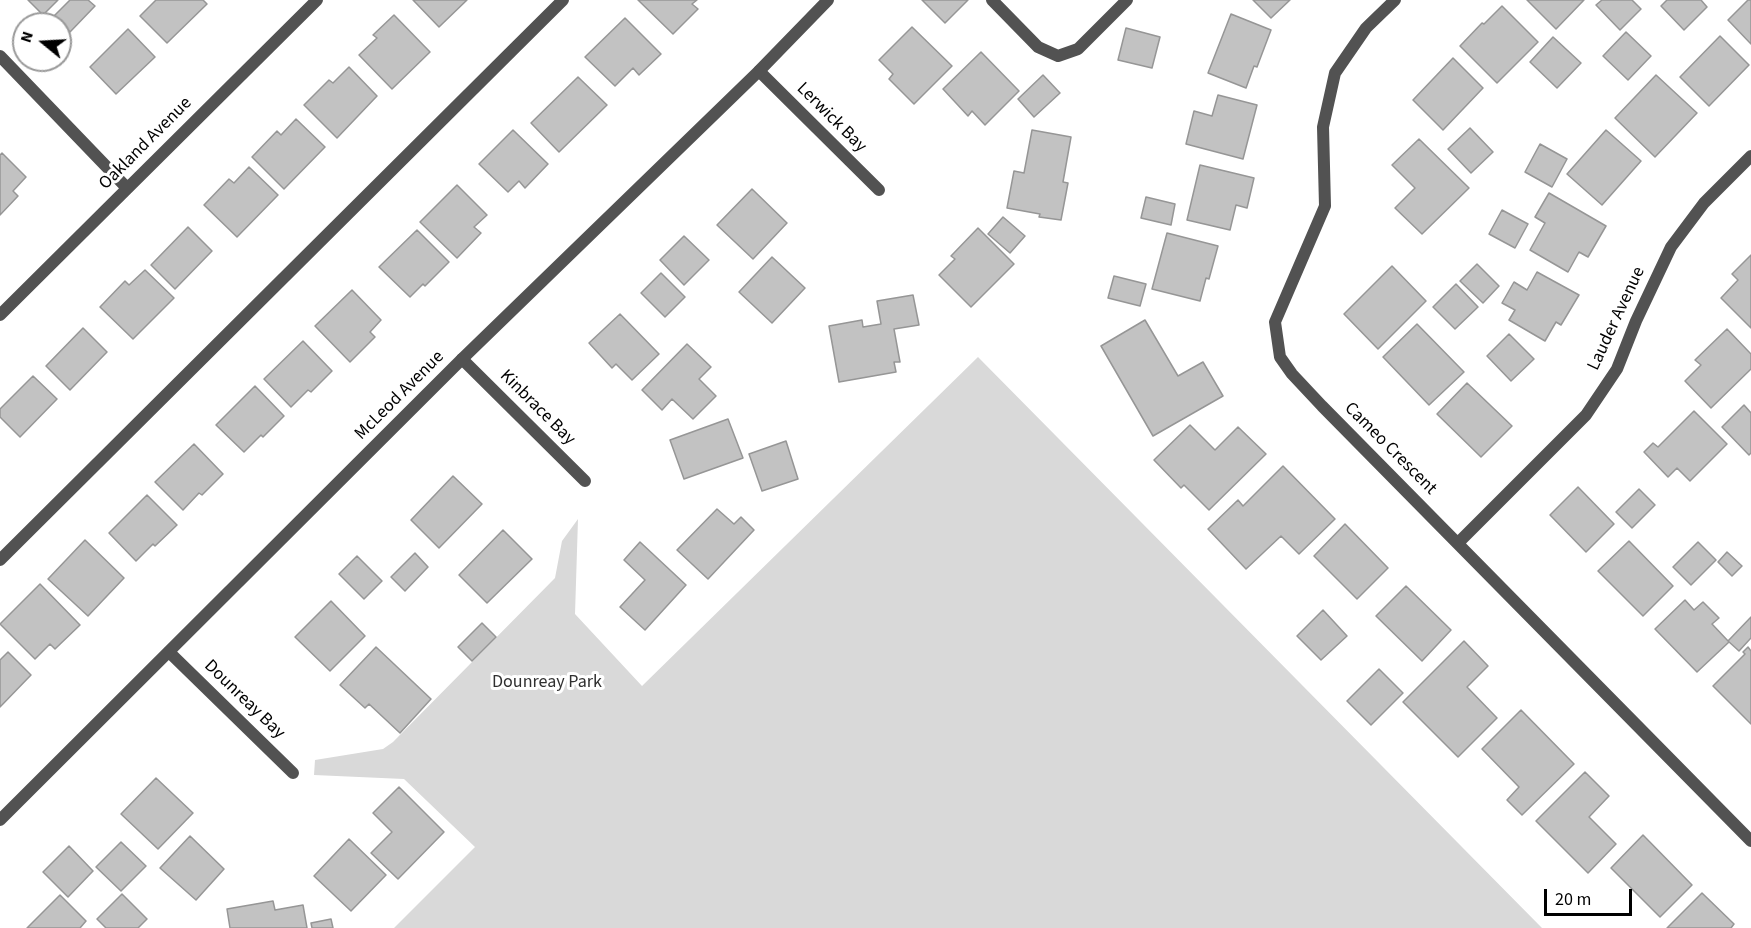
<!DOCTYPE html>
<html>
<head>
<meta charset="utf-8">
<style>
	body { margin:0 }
	#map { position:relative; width:1751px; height:928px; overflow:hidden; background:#fff; font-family:"Source Sans 3",sans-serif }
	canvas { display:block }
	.north { position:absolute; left:12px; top:12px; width:60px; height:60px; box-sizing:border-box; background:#fff; border:2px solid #999; border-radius:50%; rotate:288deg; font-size:16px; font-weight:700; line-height:24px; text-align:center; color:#000 }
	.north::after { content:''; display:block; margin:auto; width:21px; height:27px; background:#000; clip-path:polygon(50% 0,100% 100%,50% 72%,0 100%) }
	.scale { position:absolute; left:1544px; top:889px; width:88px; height:27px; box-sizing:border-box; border:3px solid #000; border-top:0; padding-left:8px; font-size:18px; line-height:21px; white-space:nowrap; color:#000; -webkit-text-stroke:4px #fff; paint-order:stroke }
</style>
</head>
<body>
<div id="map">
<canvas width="1751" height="928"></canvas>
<div class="north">N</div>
<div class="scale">20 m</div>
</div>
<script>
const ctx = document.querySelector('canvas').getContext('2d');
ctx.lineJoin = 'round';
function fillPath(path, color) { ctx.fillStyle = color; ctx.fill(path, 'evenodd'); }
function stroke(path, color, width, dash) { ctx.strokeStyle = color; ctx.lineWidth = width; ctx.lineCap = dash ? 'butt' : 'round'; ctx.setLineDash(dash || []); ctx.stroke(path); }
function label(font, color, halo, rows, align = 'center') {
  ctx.font = font + ' "Source Sans 3",sans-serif'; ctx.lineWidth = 6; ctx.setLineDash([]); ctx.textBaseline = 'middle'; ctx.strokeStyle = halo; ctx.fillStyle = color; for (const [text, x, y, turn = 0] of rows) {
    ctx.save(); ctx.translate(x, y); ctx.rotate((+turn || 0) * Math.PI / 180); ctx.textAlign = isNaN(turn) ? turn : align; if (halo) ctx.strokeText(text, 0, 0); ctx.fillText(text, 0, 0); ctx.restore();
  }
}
fillPath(new Path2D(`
	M978 357 1542 928H394L475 847 404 779 314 775 315 760 383 749 393 742 555 578 562 541 578 519 575 614 642 686Z`), '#d9d9d9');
const building = new Path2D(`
	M28 0H58L43 15Z
	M70 0H88L95 6 70 32 54 16Z
	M156 0H203L207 4 167 43 140 16Z
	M413 0H467L439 27Z
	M638 0H697L692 4 698 9 673 34Z
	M922 0H968L945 23Z
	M1253 0H1290L1271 18Z
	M1527 0H1584L1556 29Z
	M1602 0H1632L1641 9 1620 30 1596 5Z
	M1667 0H1701L1707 7 1684 30 1661 6Z
	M1748 0H1751V44L1728 20Z
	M1502 6 1538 42 1497 83 1460 46 1482 23 1484 24Z
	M1231 14 1271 30 1257 67 1254 66 1246 88 1208 73Z
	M394 15 430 52 392 89 359 55 377 38 373 35Z
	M625 18 661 54 639 75 633 68 615 86 585 57Z
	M912 27 952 66 914 104 889 79 893 74 879 60Z
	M1126 28 1160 37 1152 68 1118 60Z
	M128 29 155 57 116 94 90 67Z
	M1626 32 1651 56 1628 80 1603 56Z
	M1720 36 1749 65 1709 106 1680 77Z
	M1553 37 1581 63 1557 88 1530 62Z
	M981 52 1019 91 985 125 972 111 968 116 943 89Z
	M1453 58 1483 88 1443 130 1413 100Z
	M349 67 377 96 337 138 304 105 329 80 333 83Z
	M1043 75 1060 93 1034 117 1018 99Z
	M1656 75 1697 113 1655 157 1615 118Z
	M578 77 607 105 559 152 531 123Z
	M1218 95 1257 105 1243 159 1186 144 1194 111 1212 116Z
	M296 119 325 147 284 189 252 157 277 131 281 135Z
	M1470 128 1493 152 1471 173 1448 149Z
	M513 130 548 164 525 188 519 181 508 192 479 164Z
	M1032 130 1071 137 1063 182 1068 183 1061 220 1039 217 1040 214 1007 208 1014 171 1024 173Z
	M1606 130 1641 161 1602 205 1567 174Z
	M1419 139 1469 188 1422 234 1395 208 1415 188 1392 165Z
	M1540 144 1567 159 1552 187 1525 172Z
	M2 153 26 177 13 191 18 196 0 215V155Z
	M1200 165 1254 178 1247 208 1236 205 1230 230 1187 220Z
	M249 167 278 195 237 237 204 205 229 179 234 183Z
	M457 185 487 215 474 227 481 233 457 258 420 222Z
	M752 189 787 223 753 259 717 225Z
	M1549 193 1606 226 1588 257 1579 252 1568 272 1530 250 1545 223 1535 217Z
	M1146 197 1175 204 1171 225 1141 218Z
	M1502 210 1528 224 1515 248 1489 234Z
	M1003 217 1025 236 1010 253 988 234Z
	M188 227 212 251 175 289 151 265Z
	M978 228 1014 264 971 307 939 275 955 259 951 256Z
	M417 230 449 262 425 286 423 284 410 297 379 267Z
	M1167 233 1218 246 1209 279 1206 278 1200 301 1152 289Z
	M684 236 709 260 684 285 660 260Z
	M1751 255V328L1721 298 1738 280 1732 274Z
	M772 257 805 288 772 323 739 292Z
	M1477 264 1499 286 1483 303 1460 281Z
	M1392 266 1426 301 1378 349 1344 314Z
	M145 270 174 298 133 339 100 307 125 281 129 285Z
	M1537 272 1579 295 1561 325 1556 322 1545 341 1509 320 1515 310 1502 303 1514 282 1527 290Z
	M661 273 685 297 665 317 641 293Z
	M1114 276 1146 284 1140 306 1108 298Z
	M1456 284 1478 307 1455 329 1433 307Z
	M352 290 381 320 370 332 375 337 350 362 315 326Z
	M913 295 919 325 894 329 900 362H894L896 372 839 382 829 326 862 320 863 327 881 324 877 301Z
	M620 314 659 354 632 380 616 364 612 368 589 343Z
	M1145 320 1178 376 1203 362 1223 396 1153 436 1101 346Z
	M1417 324 1464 372 1429 405 1383 357Z
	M83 328 107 352 70 390 46 366Z
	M1727 329 1751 354V369L1711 408 1685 381 1701 365 1695 360Z
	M1509 334 1534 359 1511 381 1487 356Z
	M303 341 332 371 311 392 308 390 291 407 264 379Z
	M687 344 711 367 699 379 716 396 693 419 672 399 662 410 642 390Z
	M33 376 57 399 20 437 0 417V409Z
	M1467 383 1512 426 1481 457 1437 414Z
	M255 386 284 416 263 437 261 435 244 452 216 425Z
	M1744 405 1751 413V453L1749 455 1722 427Z
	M1694 411 1727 444 1690 481 1677 468 1668 477 1644 452 1653 443 1658 447Z
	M728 419 743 458 684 479 670 440Z
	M1190 425 1215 450 1238 427 1266 454 1209 510 1184 485 1181 488 1154 460Z
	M786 441 798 479 762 491 749 454Z
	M194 444 223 474 202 495 199 493 183 510 155 482Z
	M1283 466 1335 519 1299 554 1281 536 1246 569 1208 529 1238 500 1243 506Z
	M453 476 482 504 439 548 411 520Z
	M1578 487 1614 524 1586 552 1550 515Z
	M1639 489 1655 505 1632 528 1616 512Z
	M147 495 177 525 155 546 153 544 136 561 109 533Z
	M717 509 734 524 741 517 754 530 708 579 677 550Z
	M1345 524 1388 568 1357 599 1314 556Z
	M503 530 532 559 487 603 459 575Z
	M85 540 124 578 88 616 48 579Z
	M1629 541 1673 586 1643 616 1598 571Z
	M640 542 686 585 645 630 620 607 645 580 624 560Z
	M1698 542 1716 560 1691 585 1673 567Z
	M1727 552 1742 566 1732 576 1718 562Z
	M415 553 428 567 405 591 391 577Z
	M357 556 382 581 364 599 339 574Z
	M40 584 80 625 55 649 50 644 35 659 0 624Z
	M1406 586 1451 630 1422 661 1376 616Z
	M1685 600 1694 610 1703 602 1719 618 1712 624 1729 642 1697 672 1655 629Z
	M331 601 365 636 330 671 295 637Z
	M1323 610 1347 636 1321 660 1297 636Z
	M1751 617V638L1739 651 1728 641Z
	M482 623 496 637 472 661 458 647Z
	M1464 641 1488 666 1467 687 1497 718 1458 757 1403 702Z
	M376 647 431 699 400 733 369 704 365 708 340 685Z
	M1748 647 1751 651V724L1713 686 1745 654 1743 652Z
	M8 652 31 675 0 707V660Z
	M1379 669 1403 693 1371 725 1347 701Z
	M1521 710 1574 764 1522 815 1507 800 1519 787 1482 749Z
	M1585 772 1609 796 1589 817 1616 844 1588 873 1536 821Z
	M156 778 193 813 158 849 121 814Z
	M399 787 444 832 398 879 371 853 392 832 373 813Z
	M1643 835 1692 885 1660 917 1611 868Z
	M190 836 224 869 196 900 160 868Z
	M349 839 386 875 351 911 314 876Z
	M121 842 146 866 121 891 96 867Z
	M69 846 93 871 68 897 43 872Z
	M1702 893 1734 924 1731 928H1667Z
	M122 894 147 919 138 928H106L97 919Z
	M60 895 86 921 80 928H27Z
	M273 901 275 910 303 905 307 928H230L227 909Z
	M331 919 333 928H312L311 923Z`);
fillPath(building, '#c2c2c2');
stroke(building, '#969696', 1.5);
stroke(new Path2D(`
	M992 0 1038 47 1058 56 1078 49 1127 0
	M0 560 563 0`), '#525252', 12);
stroke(new Path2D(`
	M1395 0 1366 28 1335 73 1323 127 1325 206 1275 322 1280 357 1292 374 1322 406 1751 841
	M0 56 127 188
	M759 71 879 190
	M0 315 317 0
	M462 359 585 481
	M1458 543 1586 415 1617 369 1636 321 1671 247 1704 203 1751 156
	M169 652 293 773`), '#525252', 12);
stroke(new Path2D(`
	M0 820 462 359 759 71 828 0`), '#525252', 12);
label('18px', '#000', '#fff', [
	["Lerwick Bay",831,118,45],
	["Oakland Avenue",146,144,-45],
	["Lauder Avenue",1617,319,-65],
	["McLeod Avenue",400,396,-45],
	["Kinbrace Bay",537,408,45],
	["Cameo Crescent",1390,449,45],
	["Dounreay Bay",244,700,44]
]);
label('18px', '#303030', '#fff', [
	["Dounreay Park",547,683]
]);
</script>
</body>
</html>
